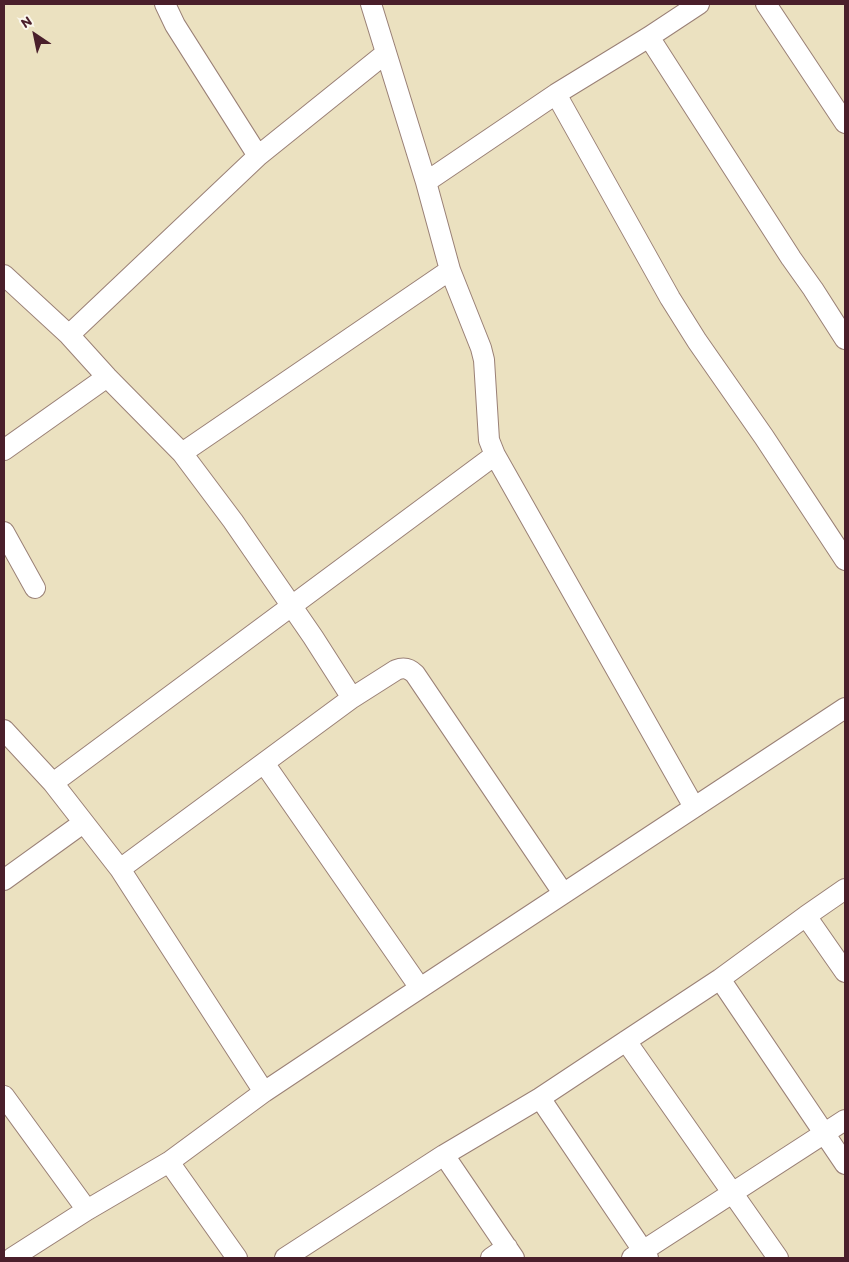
<!DOCTYPE html>
<html>
<head>
<meta charset="utf-8">
<style>
	body { margin:0 }
	#map { position:relative; width:849px; height:1262px; overflow:hidden; background:#ebe1c0; font-family:Itim,sans-serif }
	canvas { display:block }
	.frame { position:absolute; inset:0; border:5px solid #4a1f2b; pointer-events:none }
	.north { position:absolute; left:10px; top:10px; width:50px; height:50px; -webkit-text-stroke:4px #fbf7ec; paint-order:stroke; rotate:326deg; font-size:14px; font-weight:700; line-height:20px; text-align:center; color:#4a1f2b }
	.north::after { content:''; display:block; margin:auto; width:18px; height:22px; background:#4a1f2b; clip-path:polygon(50% 0,100% 100%,50% 72%,0 100%) }
</style>
</head>
<body>
<div id="map">
<canvas width="849" height="1262"></canvas>
<div class="frame"></div>
<div class="north">N</div>
</div>
<script>
const ctx = document.querySelector('canvas').getContext('2d');
ctx.lineJoin = 'round';
function stroke(path, color, width, dash) { ctx.strokeStyle = color; ctx.lineWidth = width; ctx.lineCap = dash ? 'butt' : 'round'; ctx.setLineDash(dash || []); ctx.stroke(path); }
const minor = new Path2D(`
	M165 4 175 25 258 156
	M371 4 426 182 450 270 481 348 484 360 489 440 495 455 694 807
	M766 4 845 123
	M649 37 791 258 813 289 845 339
	M556 94 670 298 697 341 764 437 845 560
	M426 182 556 94 649 37 699 4
	M4 275 69 335 107 377 182 453 233 521 313 637 352 698
	M69 335 258 156 386 53
	M4 450 107 377
	M182 453 450 270
	M4 532 35 588
	M4 730 53 783 120 869 264 1092
	M264 763 420 988
	M53 783 495 455
	M120 869 352 698 396 670C404 667 409 668 415 674L563 893
	M4 880 83 823
	M806 916 845 972
	M720 979 845 1164
	M626 1041 778 1258
	M4 1096 87 1210
	M540 1098 648 1258
	M444 1155 514 1258
	M169 1162 237 1258
	M12 1258 87 1210 169 1162 264 1092 399 1002 845 708
	M285 1258 444 1155 540 1098 626 1041 720 979 806 916 845 889
	M491 1258 507 1247
	M632 1258 845 1120`);
stroke(minor, '#9a8076', 22);
stroke(minor, '#fff', 20);
</script>
</body>
</html>
